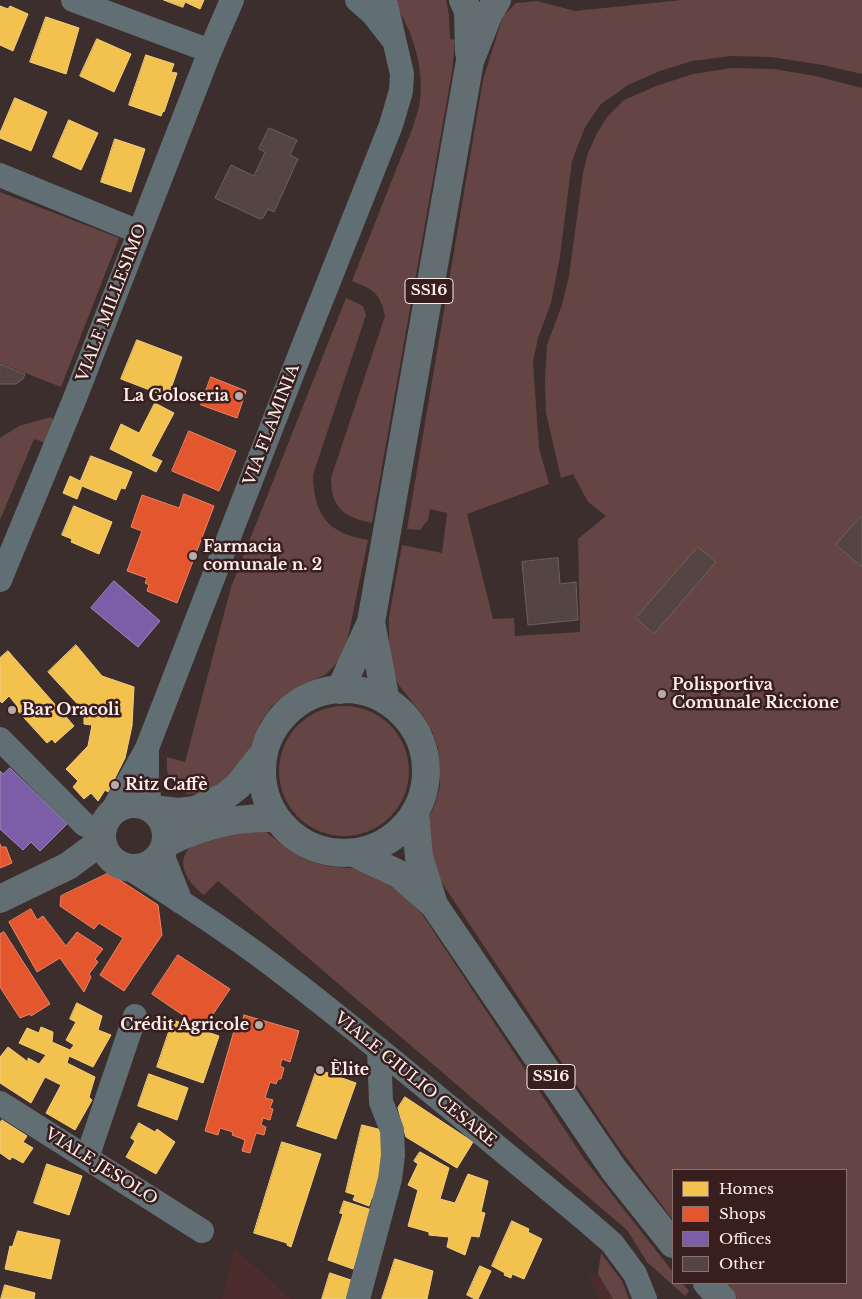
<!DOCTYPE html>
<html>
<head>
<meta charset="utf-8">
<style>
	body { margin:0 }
	#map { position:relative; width:862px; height:1299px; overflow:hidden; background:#3c2e2d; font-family:"Libre Baskerville",serif }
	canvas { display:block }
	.legend { position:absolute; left:672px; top:1169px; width:175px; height:115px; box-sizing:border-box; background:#381f1d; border:1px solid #877270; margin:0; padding:6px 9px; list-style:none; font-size:15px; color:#fdeeed }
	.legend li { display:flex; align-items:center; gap:10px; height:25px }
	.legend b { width:25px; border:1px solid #877270 }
</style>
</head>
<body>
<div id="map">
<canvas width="862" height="1299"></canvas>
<ul class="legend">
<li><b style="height:14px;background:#f2c14e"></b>Homes</li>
<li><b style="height:14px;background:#e4572e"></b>Shops</li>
<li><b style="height:14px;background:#7b5ea7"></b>Offices</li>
<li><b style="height:14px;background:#544544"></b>Other</li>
</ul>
</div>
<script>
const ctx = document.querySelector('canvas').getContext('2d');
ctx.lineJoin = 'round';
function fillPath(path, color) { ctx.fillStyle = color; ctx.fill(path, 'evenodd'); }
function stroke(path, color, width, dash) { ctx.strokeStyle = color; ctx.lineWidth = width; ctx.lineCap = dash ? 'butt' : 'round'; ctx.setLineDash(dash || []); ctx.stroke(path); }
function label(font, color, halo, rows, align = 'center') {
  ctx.font = font + ' "Libre Baskerville",serif'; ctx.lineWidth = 5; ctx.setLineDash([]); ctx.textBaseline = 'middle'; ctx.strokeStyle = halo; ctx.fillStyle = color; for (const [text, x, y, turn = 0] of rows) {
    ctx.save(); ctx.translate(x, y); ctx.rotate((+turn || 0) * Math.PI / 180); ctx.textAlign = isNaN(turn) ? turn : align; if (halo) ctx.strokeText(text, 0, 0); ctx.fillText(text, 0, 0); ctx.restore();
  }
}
fillPath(new Path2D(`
	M235 1248 290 1299H222Z
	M598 1274 613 1299H599L589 1276Z`), '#4c2d2b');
fillPath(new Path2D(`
	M399 0H446L449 15 450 39 455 40 452 72 372 523C344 517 331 508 331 478L385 316C381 294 373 289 352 281L413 127C415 119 419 110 420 101 424 67 413 32 395 4Z
	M682 0H862V74L823 65 771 57 731 56 692 61 660 71 628 85 601 104 585 127 572 161 560 256 551 303 538 338 533 362 539 448 549 484 467 514 493 619 514 618 515 636 580 632 578 539 606 516 588 502 573 474 561 478 546 413 545 380 547 345 562 305 569 276 583 173 588 153 596 135 607 117 624 100 656 86 693 74 732 68 774 69 815 76 862 88V1299H737L722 1283H846V1170H673V1220L614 1141 442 883 428 856 427 821 435 804 440 786V767L438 748 432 731 422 714 398 684 392 666 389 644V617L402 545 442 553 447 513 430 509 428 520 420 530 407 529 483 80 503 16 516 3 537 1 575 11Z
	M0 192 119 238 61 387 0 363Z
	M346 298 363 306 366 315 313 475C314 516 328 533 368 540L348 637 344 653 335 665 325 675 303 684 287 694 272 706 261 721 242 768 206 793 187 794C170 781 166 780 167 757L185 762 231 587Z
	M51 417 56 424 48 444 34 439 0 520V438L19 426Z
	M279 771a65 65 0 1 1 130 0a65 65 0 1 1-130 0Z
	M264 830C284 847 302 861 328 866 339 868 351 867 362 870 386 878 404 896 422 914L585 1160 673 1272V1283H682L689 1291 685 1296 647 1262 627 1230 218 881 204 895C183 879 172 855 200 840 204 838 209 834 214 833 229 829 248 831 264 830Z
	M601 1253 622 1281 629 1299H613L598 1274Z`), '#644543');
const homes = new Path2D(`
	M164 0H204L200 9 185 2 183 7Z
	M0 6 8 9 10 6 28 14 13 51 0 45Z
	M46 17 79 28 66 74 30 62Z
	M97 39 131 54 114 92 80 76Z
	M146 55 174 64 171 72 177 73 164 112 163 111 161 116 129 105Z
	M15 98 47 112 31 151 0 138V133Z
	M69 120 98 133 81 170 53 157Z
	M115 139 145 149 131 192 101 182Z
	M137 340 182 357 168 397 121 379Z
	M155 403 174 413 151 456 162 461 156 472 110 449 121 424 139 433Z
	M91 456 132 472 125 489 121 488 116 500 82 486 77 499 63 493 70 476 80 481Z
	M74 506 112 522 99 554 71 542 72 539 62 535Z
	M76 645 102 676 134 687 132 726 125 758 108 792 105 790 98 801 91 793 84 799 73 787 78 781 66 769 88 746 92 725 84 724V711L48 672Z
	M8 651 74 726 55 743 52 739 47 743 16 709 18 707 9 696 2 703 0 701V658Z
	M77 1003 102 1016 98 1030 111 1035 93 1067 69 1056 67 1063 95 1077 89 1097 92 1100 75 1130 46 1113 61 1085 45 1077 31 1103 0 1083V1057L8 1047 28 1062V1058L39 1064 46 1055 19 1043 27 1028 39 1033 41 1027 53 1032 52 1042 70 1050 74 1045 66 1040 76 1022 70 1019Z
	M173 1020 219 1036 203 1083 157 1067Z
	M317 1069 356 1083 336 1139 297 1126Z
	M149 1074 188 1088 177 1120 138 1106Z
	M405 1097 473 1142 457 1168 406 1137 398 1108Z
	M2 1120 27 1136 23 1142 33 1148 23 1163 12 1157 10 1160 0 1153V1123Z
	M139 1123 155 1132 157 1129 175 1142 156 1174 126 1157 135 1141 131 1138Z
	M362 1125 382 1130 388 1161 377 1199 372 1197 369 1206 353 1200 355 1195 346 1192Z
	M282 1142 321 1154 291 1247 287 1245V1243L254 1233Z
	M420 1152 449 1168 440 1199 455 1203 468 1174 488 1181 481 1212 485 1213 479 1237 471 1236 465 1255 447 1247 449 1237 429 1235V1232L408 1226 418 1190 408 1185 418 1164 414 1161Z
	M47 1164 82 1176 69 1215 34 1203Z
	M344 1201 372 1210 353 1269 328 1260 343 1214 340 1213Z
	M512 1221 529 1229 528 1232 542 1239 524 1279 512 1274 511 1278 504 1275 505 1273 492 1266Z
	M18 1231 60 1240 51 1279 5 1269 10 1246 12 1247Z
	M395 1259 433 1271 427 1299H382Z
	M480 1266 491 1271 478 1299H475L467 1295Z
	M330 1273 354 1281 348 1299H322Z
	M5 1285 35 1293 34 1299H1Z`);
fillPath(homes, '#f2c14e');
stroke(homes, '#f5ce7e', 1);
const shops = new Path2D(`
	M211 377 246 391 237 418 201 405Z
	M189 431 236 451 219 491 172 471Z
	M184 494 214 506 177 603 147 591 149 585 145 583 147 578 127 571 142 531 131 527 142 495 179 508Z
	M0 844 1 847H6L12 863 0 868Z
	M109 873 158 905 162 935 124 991 100 975 123 938 99 923 94 929 60 906 61 896Z
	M31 909 37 920 43 916 66 946 77 932 103 949 95 959 98 962 89 974 91 977 84 992 60 958 37 972 9 922Z
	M4 932 50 1004 31 1016 30 1014 20 1018 0 987V934Z
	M178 955 230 989 203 1029 152 994Z
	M244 1015 299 1031 290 1062 282 1059 280 1066 284 1068 281 1079H278L276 1084 270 1082 265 1098 273 1100 270 1108 273 1109 270 1120 263 1118 261 1125 266 1127 264 1135 256 1133 250 1153 242 1151 245 1140 232 1135 233 1132 220 1128 218 1135 205 1131 236 1024 242 1025Z`);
fillPath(shops, '#e4572e');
stroke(shops, '#ec8467', 1);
const offices = new Path2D(`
	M114 581 160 621 138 647 91 608Z
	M10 768 67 824 40 851 31 842 23 850 0 829V771L3 774Z`);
fillPath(offices, '#7b5ea7');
stroke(offices, '#a289bc', 1);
const building = new Path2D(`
	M269 128 297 140 290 155 298 159 274 212 268 209 263 218 260 219 215 198 231 165 254 176 265 152 259 149Z
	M0 364 25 374 23 379 16 384H0Z
	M862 515V567L836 545Z
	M698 547 716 562 654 634 636 618Z
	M558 558 560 584 576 582 578 620 528 625 522 562Z`);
fillPath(building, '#544544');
stroke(building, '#6c605e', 1);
stroke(new Path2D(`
	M73 0 210 51
	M357 0 373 14 391 37
	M0 175 139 232
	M0 580 75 398 210 51 232 0
	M0 739 85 825 102 830
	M151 809 147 784V748L302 349 391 125 401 91 402 74 385 0
	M111 813 146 750
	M162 854 181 902
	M129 868C183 903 238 938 289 978 389 1055 485 1137 582 1217L612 1243 635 1274 645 1299
	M0 1103 202 1231
	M87 1158 135 1016
	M358 1299 390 1179 393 1155 392 1130 381 1102 379 1049`), '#616e73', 24);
stroke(new Path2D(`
	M463 0 468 11 469 52
	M371 622 386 701
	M262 771a82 82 0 1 1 164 0a82 82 0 1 1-164 0Z
	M340 690 371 622 470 61 489 13 497 0
	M102 836a32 32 0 1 1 64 0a32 32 0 1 1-64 0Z
	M151 809 179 812 195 810 224 797 238 786 264 753
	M415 812 419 857 434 905
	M166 843C204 825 234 817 276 818
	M354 853 399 874 434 905 614 1170 673 1244
	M0 899 68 866 102 841
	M707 1283 722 1299`), '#636e72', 28);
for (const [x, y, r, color] of [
	[239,396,5,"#b9abaa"],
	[193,556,5,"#b9abaa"],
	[662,694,5,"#b9abaa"],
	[12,710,5,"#b9abaa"],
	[115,785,5,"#b9abaa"],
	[259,1025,5,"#b9abaa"],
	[320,1070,5,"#b9abaa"]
]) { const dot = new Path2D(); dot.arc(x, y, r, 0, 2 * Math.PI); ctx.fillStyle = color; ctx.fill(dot); stroke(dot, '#381f1d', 2); }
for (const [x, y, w] of [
	[429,291,48],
	[551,1077,48]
]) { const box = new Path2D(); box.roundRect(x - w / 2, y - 12.5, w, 25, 4); ctx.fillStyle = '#381f1d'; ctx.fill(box); stroke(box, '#fdeeed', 1); }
label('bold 15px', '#fdeeed', null, [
	["SS16",429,291],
	["SS16",551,1077]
]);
label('16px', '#fdeeed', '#381f1d', [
	["VIALE MILLESIMO",112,303,-69],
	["VIA FLAMINIA",272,425,-69],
	["VIALE GIULIO CESARE",415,1080,39],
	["VIALE JESOLO",101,1167,32]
]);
label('bold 16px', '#fdeeed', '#381f1d', [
	["La Goloseria",229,396,"right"],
	["Farmacia",203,547],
	["comunale n. 2",203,565],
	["Polisportiva",672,685],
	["Comunale Riccione",672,703],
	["Bar Oracoli",22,710],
	["Ritz Caffè",125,785],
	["Crédit Agricole",249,1025,"right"],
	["Èlite",330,1070]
], 'left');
</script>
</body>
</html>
